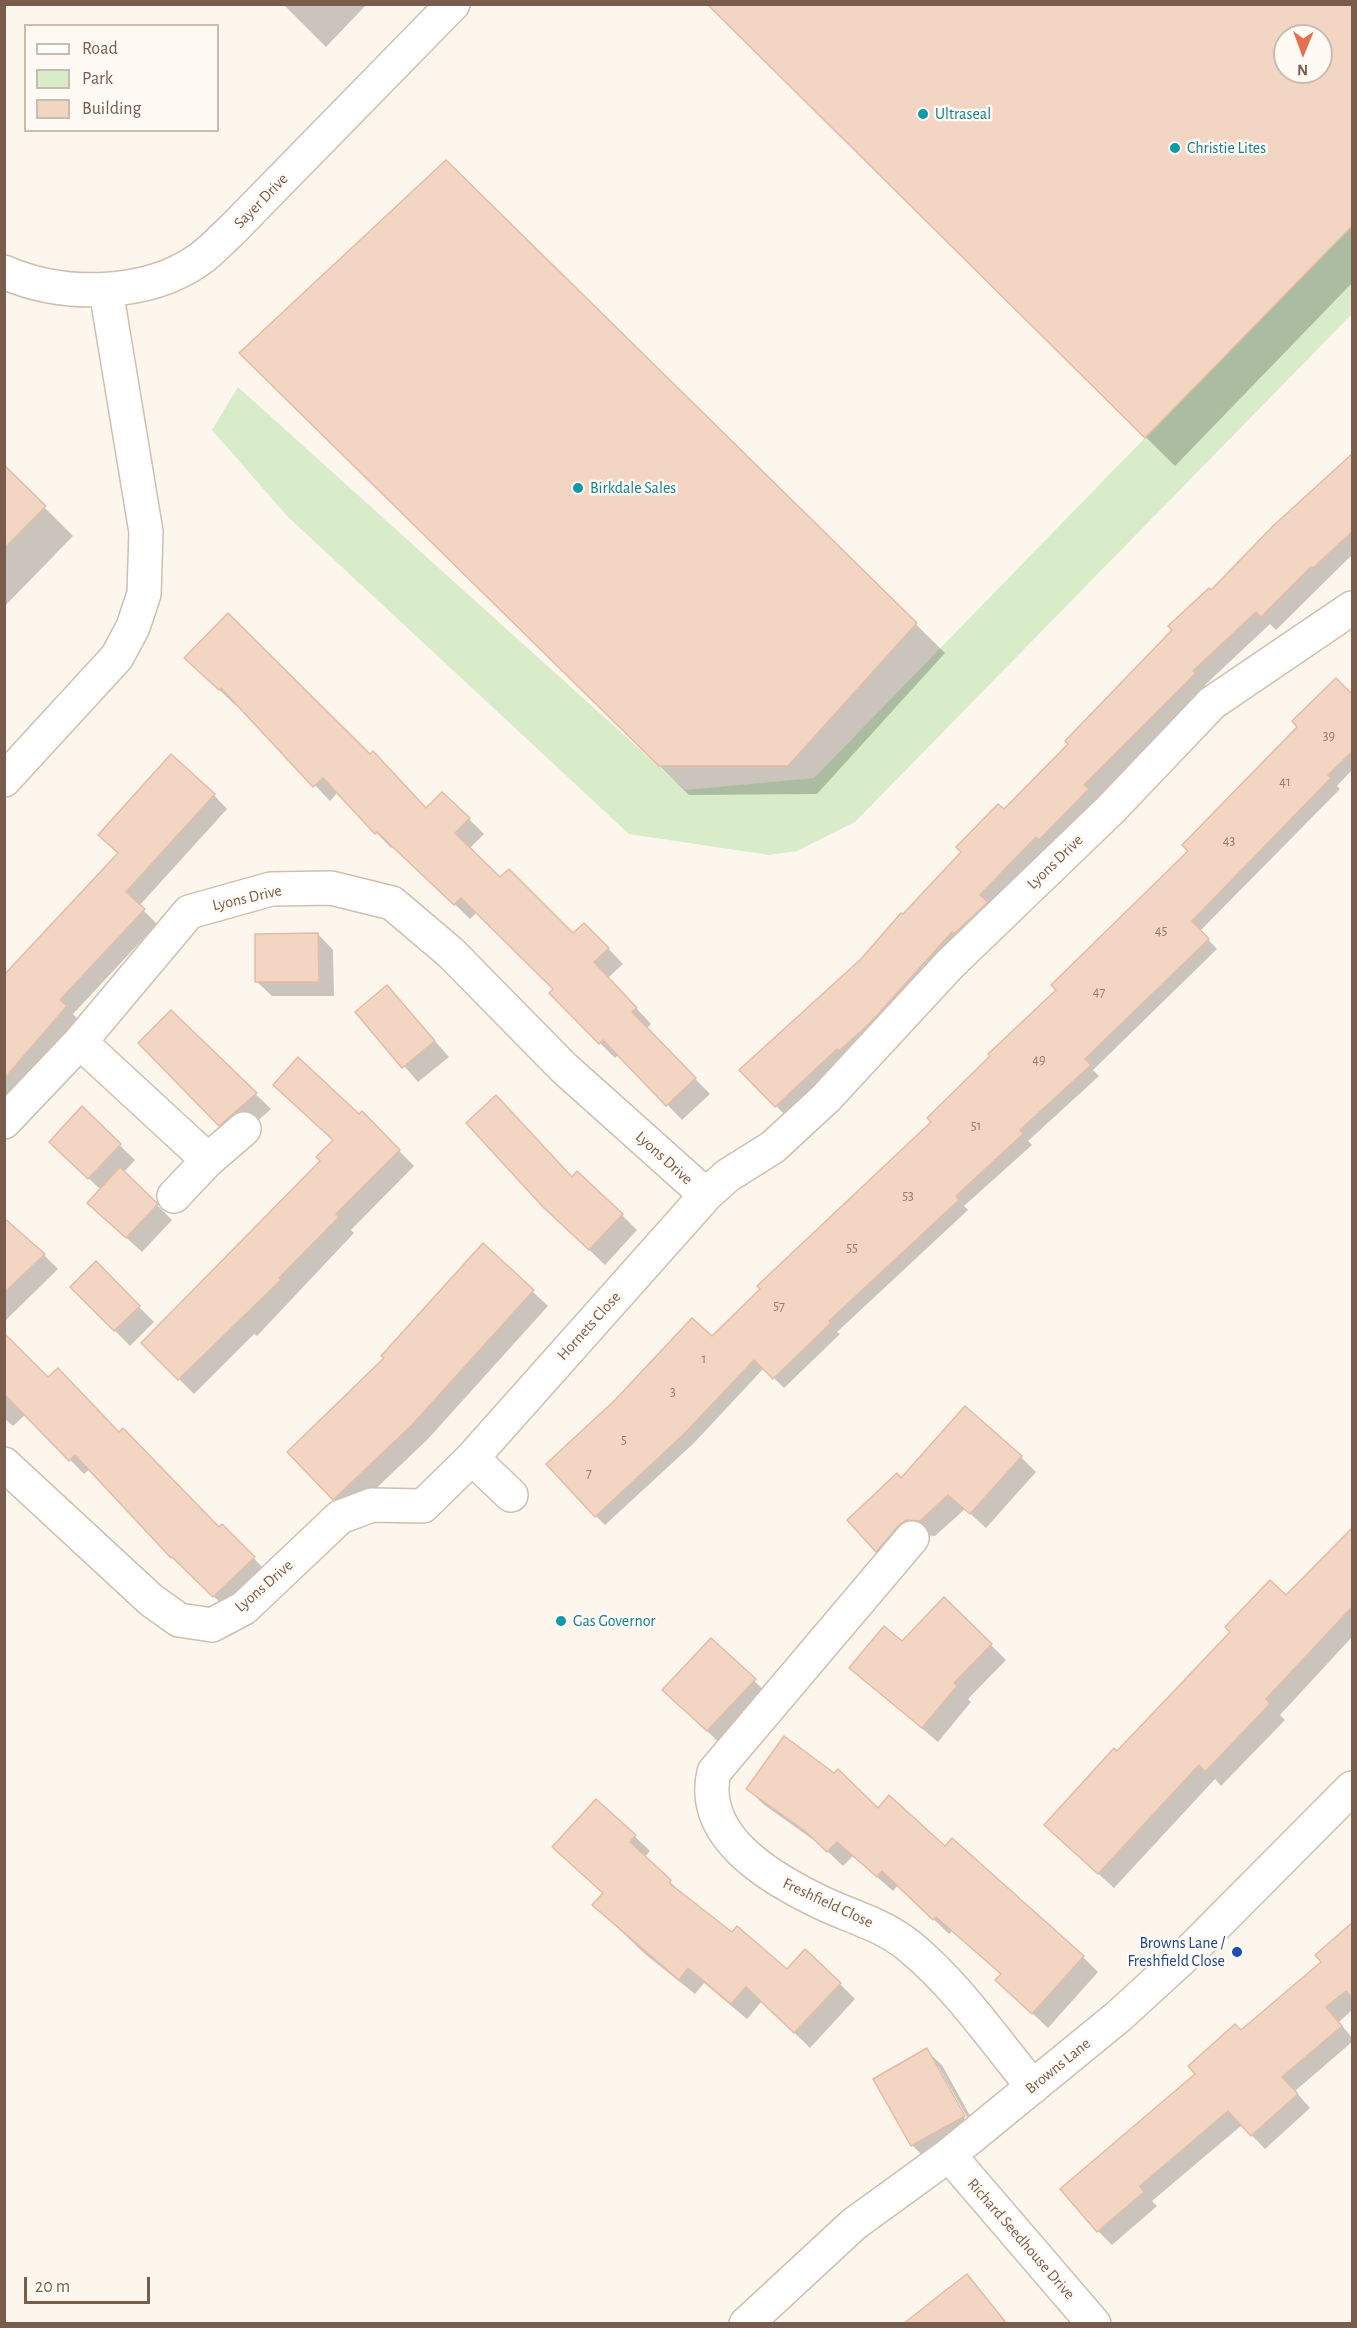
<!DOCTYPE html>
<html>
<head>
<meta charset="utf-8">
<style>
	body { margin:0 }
	#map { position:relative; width:1357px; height:2328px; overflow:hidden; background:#fdf6ec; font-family:"Alegreya Sans",sans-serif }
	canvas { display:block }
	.frame { position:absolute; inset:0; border:6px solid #7a5c4d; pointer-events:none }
	.legend { position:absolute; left:24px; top:24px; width:195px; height:108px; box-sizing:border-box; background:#fffaf3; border:2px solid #cabbb1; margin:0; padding:8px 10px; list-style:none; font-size:18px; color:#7a5c4d }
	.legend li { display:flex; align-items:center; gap:12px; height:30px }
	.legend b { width:30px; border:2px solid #cabbb1 }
	.north { position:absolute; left:1273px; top:24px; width:60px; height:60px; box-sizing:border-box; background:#fffaf3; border:2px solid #cabbb1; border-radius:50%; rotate:181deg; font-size:16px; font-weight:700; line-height:24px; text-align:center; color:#7a5c4d }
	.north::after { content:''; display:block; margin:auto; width:21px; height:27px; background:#e76f51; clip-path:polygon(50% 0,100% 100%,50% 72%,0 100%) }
	.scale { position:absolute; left:24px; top:2277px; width:126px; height:27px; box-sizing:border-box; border:3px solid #7a5c4d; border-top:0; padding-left:8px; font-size:18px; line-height:21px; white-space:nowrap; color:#7a5c4d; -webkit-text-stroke:4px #fffaf3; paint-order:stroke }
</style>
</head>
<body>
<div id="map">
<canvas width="1357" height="2328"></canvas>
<div class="frame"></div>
<ul class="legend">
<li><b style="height:8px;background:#fff"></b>Road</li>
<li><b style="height:16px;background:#d8ecc9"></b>Park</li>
<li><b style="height:16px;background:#f3d5c3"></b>Building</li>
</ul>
<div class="north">N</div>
<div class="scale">20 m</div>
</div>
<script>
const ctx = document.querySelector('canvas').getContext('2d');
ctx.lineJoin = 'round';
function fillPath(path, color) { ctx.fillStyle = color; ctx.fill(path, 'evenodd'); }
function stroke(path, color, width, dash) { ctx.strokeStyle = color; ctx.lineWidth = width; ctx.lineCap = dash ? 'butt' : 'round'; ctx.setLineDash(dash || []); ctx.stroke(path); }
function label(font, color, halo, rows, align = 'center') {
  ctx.font = font + ' "Alegreya Sans",sans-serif'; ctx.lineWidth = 5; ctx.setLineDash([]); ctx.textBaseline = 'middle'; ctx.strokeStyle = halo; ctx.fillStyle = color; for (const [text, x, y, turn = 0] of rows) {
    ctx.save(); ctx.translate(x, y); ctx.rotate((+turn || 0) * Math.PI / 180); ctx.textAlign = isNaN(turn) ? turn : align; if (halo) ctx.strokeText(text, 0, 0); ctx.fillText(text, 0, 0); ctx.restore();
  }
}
fillPath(new Path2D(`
	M1352 225V314L855 822 797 851 769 855 629 834 287 516 212 430 238 387 685 790 814 778Z`), '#d8ecc9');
fillPath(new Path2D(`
	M283 4H367L326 47Z
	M709 4 1352 11V283L1175 466ZM1285 36H1321V72H1285Z
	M446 162 945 653 817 794 689 795 270 382Z
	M1352 455V555L1276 630 1270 624 1205 685 1208 688 1097 799 1101 804 789 1119 741 1070 862 960 1070 744 1211 592Z
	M4 467 73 536 4 607Z
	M202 673 427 810 469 819 484 834 469 849 500 880 573 935 600 940 623 964 608 978 651 1024 646 1029 710 1094 682 1120 619 1054 615 1058 600 1043 555 989 477 912 470 919 394 846 391 848 338 792 330 801 237 703 235 705Z
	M1352 697V770L1337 786 1340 789 1200 931 1217 949 1093 1070 1099 1076 1028 1141 1032 1145 964 1206 968 1210 837 1332 840 1334 784 1388 764 1368 694 1443 605 1525 596 1516 712 1339 934 1122 1058 990Z
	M214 795 227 809 139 906 157 924 73 1014 79 1020 4 1101V989Z
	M318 934 333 950 334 996H272L256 981Z
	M387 987 449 1057 418 1082 357 1012Z
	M171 1012 271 1109 236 1140 141 1043Z
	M82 1109 135 1160 124 1172 172 1220 142 1252 105 1218 101 1190 66 1157Z
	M362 1113 414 1166 351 1230 354 1233 257 1336 254 1334 194 1394 143 1343 322 1161 334 1141Z
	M572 1178 622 1215 637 1230 605 1265 544 1206Z
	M4 1244 44 1255 58 1269 4 1322Z
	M483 1245 548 1306 427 1440 349 1514 334 1499 386 1358Z
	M96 1264 154 1322 130 1346 72 1287Z
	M4 1335 48 1379 120 1434 219 1529 222 1526 268 1573 229 1611 172 1557 90 1469 84 1474 26 1414 13 1426 4 1418Z
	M1021 1457 1036 1472 986 1528 965 1509 935 1536 922 1535 892 1566 877 1551 902 1480Z
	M1352 1530V1637L1280 1715 1285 1720 1221 1786 1215 1779 1114 1888 1061 1840 1117 1753 1286 1597Z
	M944 1599 1006 1660 968 1699 971 1702 938 1742 851 1668 902 1643Z
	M711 1640 770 1696 723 1746 679 1705Z
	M748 1789 878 1810 945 1848 1083 1957 1098 1972 1048 2028 997 1980 1002 1975 952 1931 949 1934 898 1885 893 1891 853 1856 843 1866 822 1846 763 1804Z
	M597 1801 650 1851 644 1858 685 1896 732 1934 787 1971 840 1984 855 1999 810 2048 762 2001 747 2019 704 1983 695 1994 645 1954 594 1905 604 1894Z
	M1352 1924V2010L1339 2022 1352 2038V2042L1295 2091 1310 2108 1265 2149 1242 2125 1152 2201 1157 2206 1112 2245 1098 2231 1197 2074 1241 2032 1323 1962Z
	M926 2050 942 2065 979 2132 928 2161 912 2145 875 2079ZM935 2066H938L970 2122 967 2123Z`), '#0003');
const building = new Path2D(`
	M707 4H1353V225L1145 438ZM1285 36H1321V72H1285Z
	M446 160 917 623 788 766H659L239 353Z
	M1353 453V531L1313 568 1311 567 1261 617 1256 612 1193 671 1196 673 1084 785 1089 789 1039 840 1036 837 980 895 988 902 954 934 952 932 870 1023 839 1051 837 1049 775 1107 739 1070 861 959 901 913 903 914 961 852 956 847 998 804 1004 809 1068 744 1065 741 1172 630 1168 626 1209 588 1211 590 1273 526Z
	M4 465 46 506 4 549Z
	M228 613 370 754 373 751 426 808 442 792 470 818 455 833 500 877 509 869 573 933 584 923 609 948 594 962 637 1008 632 1012 696 1078 666 1106 603 1040 599 1044 549 993 553 989 461 898 454 905 377 832 375 834 323 778 313 787 221 688 219 690 184 658Z
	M1336 678 1353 695V751L1328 775 1331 778 1192 921 1209 939 1085 1059 1091 1065 1020 1130 1023 1134 956 1196 959 1200 829 1321 831 1323 773 1379 754 1360 684 1434 595 1517 546 1464 615 1400 692 1318 712 1336 760 1289 757 1286 931 1122 927 1118 990 1056 988 1054 1056 990 1051 985 1188 851 1182 845 1297 727 1292 721Z
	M171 754 215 794 126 892 145 909 60 1000 67 1006 4 1079V975L118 853 98 835Z
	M318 933 319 982H255V934Z
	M387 985 435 1041 402 1068 355 1012Z
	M171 1010 257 1093 219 1126 138 1043Z
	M298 1057 359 1114 362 1111 400 1150 336 1214 339 1217 279 1278 281 1280 178 1380 141 1343 320 1161 316 1157 333 1140 273 1085Z
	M496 1095 572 1177 577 1171 623 1214 589 1250 543 1207 466 1123Z
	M82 1106 121 1144 88 1179 49 1142Z
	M120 1167 158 1204 126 1238 87 1203Z
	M4 1218 45 1254 4 1293Z
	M483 1243 534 1290 412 1425 333 1500 287 1452 384 1358 381 1356Z
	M96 1261 140 1306 114 1331 70 1287Z
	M4 1333 48 1377 58 1368 119 1432 123 1428 219 1527 222 1524 255 1557 213 1597 172 1557 171 1558 75 1455 69 1461 4 1394Z
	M965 1406 1022 1456 970 1514 948 1495 920 1521 906 1520 898 1526 876 1552 847 1520 897 1473 901 1478Z
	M1353 1527V1606L1266 1699 1270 1704 1205 1772 1199 1765 1098 1874 1044 1825 1114 1748 1117 1751 1230 1632 1225 1627 1270 1580 1286 1595Z
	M944 1597 992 1644 954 1683 957 1686 922 1728 849 1668 884 1626 902 1641Z
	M711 1638 756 1679 707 1731 662 1690Z
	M784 1736 834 1773 838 1769 878 1808 889 1795 945 1846 952 1838 1084 1956 1032 2014 995 1980 1001 1974 936 1917 933 1920 882 1871 877 1877 837 1842 827 1852 805 1831 746 1789Z
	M596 1799 636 1835 630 1842 671 1880 669 1883 732 1932 737 1926 787 1969 805 1949 841 1983 794 2033 746 1987 731 2004 688 1968 679 1980 592 1905 603 1893 552 1847Z
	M1353 1922V1999L1346 1991 1326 2007 1342 2026 1282 2077 1298 2094 1251 2136 1228 2111 1140 2186 1144 2192 1097 2232 1060 2189 1195 2074 1188 2066 1235 2024 1241 2030 1321 1962 1315 1955Z
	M927 2048 965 2116 911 2146 873 2079Z
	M967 2274 1007 2324H903L946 2290Z`);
fillPath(building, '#f3d5c3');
stroke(building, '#e6bba3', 1.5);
const minor = new Path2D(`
	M4 272C63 298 147 297 200 259 211 251 221 240 231 231L453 4
	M4 780 117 657 133 627 144 594 146 532 106 290
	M80 1042 208 1160 244 1129
	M4 1122 80 1042 189 912 271 889 331 888 392 903 451 953 564 1068 706 1195 727 1176 773 1147 826 1098 950 964 1111 809 1212 703 1352 608
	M174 1196 208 1160
	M4 1464 151 1600 179 1620 212 1625 244 1608 340 1517 372 1505 423 1506 472 1458
	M511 1495 472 1458 706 1195
	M912 1538 714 1772C699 1835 767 1876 816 1900 847 1916 881 1923 909 1946 957 1985 994 2040 1033 2087
	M949 2155 1094 2324
	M746 2324 854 2224 949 2155 1119 2016 1191 1950 1352 1788`);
stroke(minor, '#d1beb0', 36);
stroke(minor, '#fff', 33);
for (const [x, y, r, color] of [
	[923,114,6,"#0f9aa8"],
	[1175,148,6,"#0f9aa8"],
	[578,488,6,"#0f9aa8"],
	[561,1621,6,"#0f9aa8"],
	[1237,1952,6,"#1a4fb4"]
]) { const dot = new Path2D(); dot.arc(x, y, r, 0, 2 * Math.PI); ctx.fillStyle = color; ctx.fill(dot); stroke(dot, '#fffaf3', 2); }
label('14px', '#987a6a', null, [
	["39",1329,736],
	["41",1285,782],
	["43",1229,841],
	["45",1161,931],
	["47",1099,992],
	["49",1039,1060],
	["51",976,1126],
	["53",908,1196],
	["55",852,1248],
	["57",779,1306],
	["1",704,1359],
	["3",673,1392],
	["5",624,1440],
	["7",589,1473]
]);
label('16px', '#0d838f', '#fffaf3', [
	["Ultraseal",935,114],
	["Christie Lites",1187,148],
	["Birkdale Sales",590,488],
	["Gas Governor",573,1621]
], 'left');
label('16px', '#7a5c4d', '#fffaf3', [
	["Sayer Drive",261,201,-46],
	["Lyons Drive",1055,862,-44],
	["Lyons Drive",247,898,-13],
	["Lyons Drive",664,1158,42],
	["Hornets Close",589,1326,-48],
	["Lyons Drive",264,1586,-41],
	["Freshfield Close",828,1903,25],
	["Browns Lane",1058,2066,-39],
	["Richard Seedhouse Drive",1021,2239,49]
]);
label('16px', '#164399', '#fffaf3', [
	["Browns Lane /",1225,1943],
	["Freshfield Close",1225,1961]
], 'right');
</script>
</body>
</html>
